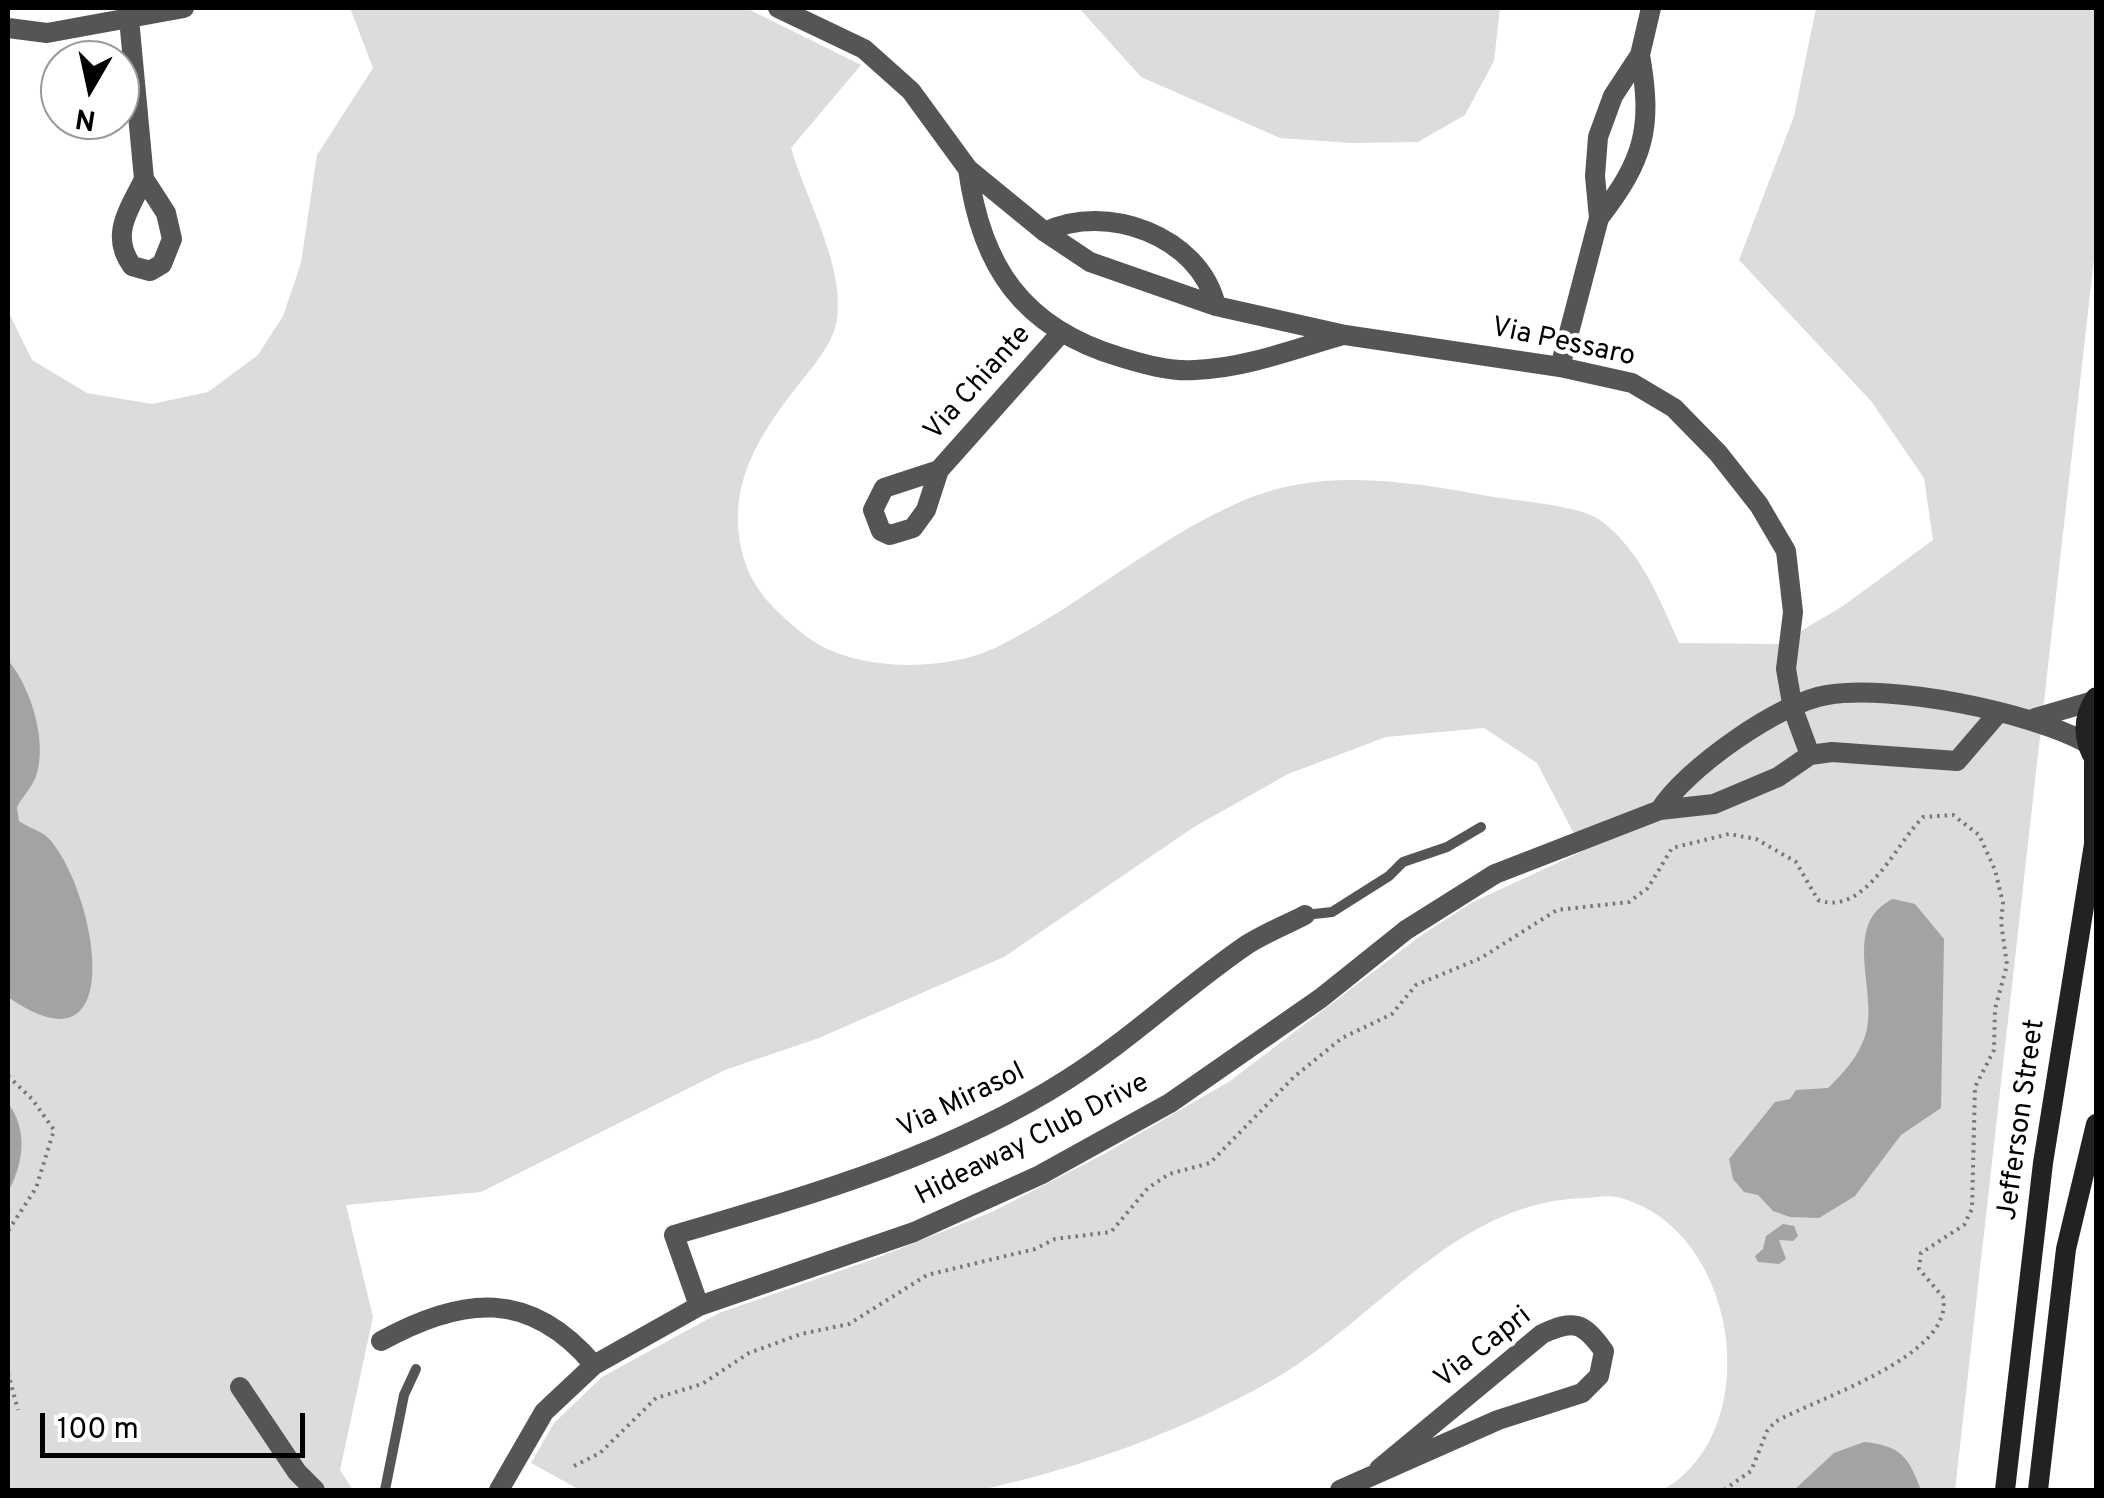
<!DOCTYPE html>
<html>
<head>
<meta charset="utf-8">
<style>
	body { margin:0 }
	#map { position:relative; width:2104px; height:1498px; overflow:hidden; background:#fff; font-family:Overpass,sans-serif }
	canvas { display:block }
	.frame { position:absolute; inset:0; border:10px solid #000; pointer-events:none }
	.north { position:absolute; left:40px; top:40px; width:100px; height:100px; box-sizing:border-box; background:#fff; border:2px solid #999; border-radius:50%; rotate:189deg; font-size:28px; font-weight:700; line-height:40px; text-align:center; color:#000 }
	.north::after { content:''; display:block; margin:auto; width:35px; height:45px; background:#000; clip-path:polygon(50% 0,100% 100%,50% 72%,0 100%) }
	.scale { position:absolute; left:40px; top:1413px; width:265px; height:45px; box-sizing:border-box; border:5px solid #000; border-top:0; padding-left:12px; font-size:30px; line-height:35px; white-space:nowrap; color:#000; -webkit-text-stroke:8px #fff; paint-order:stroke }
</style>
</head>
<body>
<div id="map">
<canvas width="2104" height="1498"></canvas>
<div class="frame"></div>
<div class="north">N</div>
<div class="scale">100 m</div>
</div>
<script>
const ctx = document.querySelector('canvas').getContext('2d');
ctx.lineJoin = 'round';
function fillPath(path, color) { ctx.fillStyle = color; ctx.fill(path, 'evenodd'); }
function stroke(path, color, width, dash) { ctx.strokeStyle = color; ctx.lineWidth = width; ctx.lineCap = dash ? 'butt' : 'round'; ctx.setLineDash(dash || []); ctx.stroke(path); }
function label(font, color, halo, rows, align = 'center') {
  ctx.font = font + ' Overpass,sans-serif'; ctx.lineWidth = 9; ctx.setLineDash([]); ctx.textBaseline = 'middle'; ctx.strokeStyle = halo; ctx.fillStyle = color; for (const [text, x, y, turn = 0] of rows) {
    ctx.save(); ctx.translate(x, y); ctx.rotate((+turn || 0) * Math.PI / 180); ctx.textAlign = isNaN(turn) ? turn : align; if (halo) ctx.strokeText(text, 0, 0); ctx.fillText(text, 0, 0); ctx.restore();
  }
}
fillPath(new Path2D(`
	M350 8H746L861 65 791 148C806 199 845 267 837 319 834 341 816 363 803 379 759 434 722 489 745 562 755 593 778 613 802 633 848 672 941 673 995 648 1081 606 1154 539 1242 501 1322 466 1412 482 1494 497 1520 501 1581 506 1600 520 1640 549 1660 600 1679 643L1779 644 1843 606 1933 540 1924 478 1871 401 1739 260 1794 116 1816 8H2096V241L1955 1490H1663C1769 1430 1738 1226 1617 1197 1608 1195 1596 1197 1587 1198 1455 1200 1377 1321 1271 1381 1180 1432 1082 1468 980 1490H580L531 1463 554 1423 602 1377 719 1313 874 1259 994 1211 1106 1153 1230 1081 1419 937 1471 903 1583 851 1537 763 1484 728 1386 737 1288 774 1194 827 1004 957 819 1038 725 1070 481 1192 346 1205 373 1317 340 1470 353 1490H8V311L32 360 87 393 152 404 208 392 258 355 283 316 301 263 317 155 373 68Z
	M1079 8H1500L1494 61 1465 115 1418 142 1351 143 1280 138 1141 77Z`), '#dcdcdc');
fillPath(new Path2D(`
	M8 660C30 686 47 739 37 773 34 785 23 796 17 807L19 821C30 829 42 830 51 841 97 896 130 1082 8 997Z
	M1893 899 1915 904 1944 939 1941 1108 1901 1135 1855 1196 1819 1218 1790 1217 1773 1211 1758 1195 1744 1192 1733 1179 1729 1159 1775 1102 1790 1099 1796 1090 1828 1088C1845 1072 1862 1052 1867 1029 1876 987 1842 923 1893 899Z
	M8 1103C28 1130 24 1163 8 1192Z
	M1783 1224 1794 1226 1798 1236 1793 1241 1779 1240 1786 1259 1779 1264 1758 1262 1755 1256 1763 1249 1766 1236Z
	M1864 1442C1901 1446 1908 1456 1921 1490H1794L1834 1453Z`), '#a3a3a3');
stroke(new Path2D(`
	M8 1076 32 1099 54 1130 36 1188 8 1231
	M8 1373 18 1410
	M574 1466 600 1453 656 1398 702 1384 749 1353 801 1334 849 1324 927 1275 1035 1249 1055 1239 1111 1232 1148 1188 1169 1174 1210 1163 1294 1077 1342 1038 1392 1014 1416 985 1481 958 1557 910 1629 902 1648 888 1672 848 1729 834 1756 839 1796 862 1818 900C1865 917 1895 845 1923 817L1953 815 1979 835 1995 870 2003 903 2001 922 2007 965 1995 1009 1994 1050 1975 1087 1972 1209 1964 1225 1921 1253 1919 1269 1943 1297C1955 1356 1817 1398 1775 1422L1767 1431 1751 1471 1724 1490`), '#777', 4, [2.5, 5]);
stroke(new Path2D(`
	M1305 915 1332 912 1389 876 1403 862 1447 847 1481 827
	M385 1490 404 1395 416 1369`), '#555', 10);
stroke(new Path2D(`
	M128 8 144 179 166 213 172 239 162 264 150 271 132 266C109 234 130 209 144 179
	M778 8 864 49 911 91 968 169 1045 232 1090 262 1216 306 1345 335 1560 367 1632 383 1674 408 1718 453 1759 505 1786 551 1793 612 1786 669 1793 709 1810 755
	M8 28 47 33 184 8
	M968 169C981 267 1023 328 1120 357 1143 364 1171 372 1195 370 1245 368 1295 349 1343 335
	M1599 218C1644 160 1653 128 1640 55
	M1045 232C1106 202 1200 236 1216 306
	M1560 367 1599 218 1595 176 1598 137 1613 96 1640 55 1651 8
	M939 470 884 488 873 510 881 531 890 535 913 528 926 510 939 470 1061 333
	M2035 718 2093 701
	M1660 810C1684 770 1780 702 1827 695 1893 684 2030 712 2087 743
	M699 1306 674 1235C810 1195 948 1156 1068 1079 1131 1039 1184 988 1245 946 1263 934 1286 925 1305 915
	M381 1341C463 1296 530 1289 594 1365
	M240 1387 297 1472 315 1490
	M499 1490 544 1412 594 1365 699 1306 914 1232 1040 1175 1170 1103 1321 998 1406 930 1495 874 1660 810 1714 804 1778 777 1810 755 1832 752 1957 761 1999 712
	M1340 1490 1498 1420 1582 1393 1599 1376 1604 1351C1583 1322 1574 1319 1542 1334L1379 1469`), '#555', 20);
stroke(new Path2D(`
	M2096 697C2082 717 2082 741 2096 761
	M2005 1490 2043 1163 2094 844V757
	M2038 1490 2066 1249 2096 1124`), '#222', 20);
label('28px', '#000', '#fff', [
	["Via Pessaro",1563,344,12],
	["Via Chiante",979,384,-48],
	["Via Mirasol",962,1102,-26],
	["Jefferson Street",2023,1120,-82],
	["Hideaway Club Drive",1033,1141,-27],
	["Via Capri",1484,1349,-38]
]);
</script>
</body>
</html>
